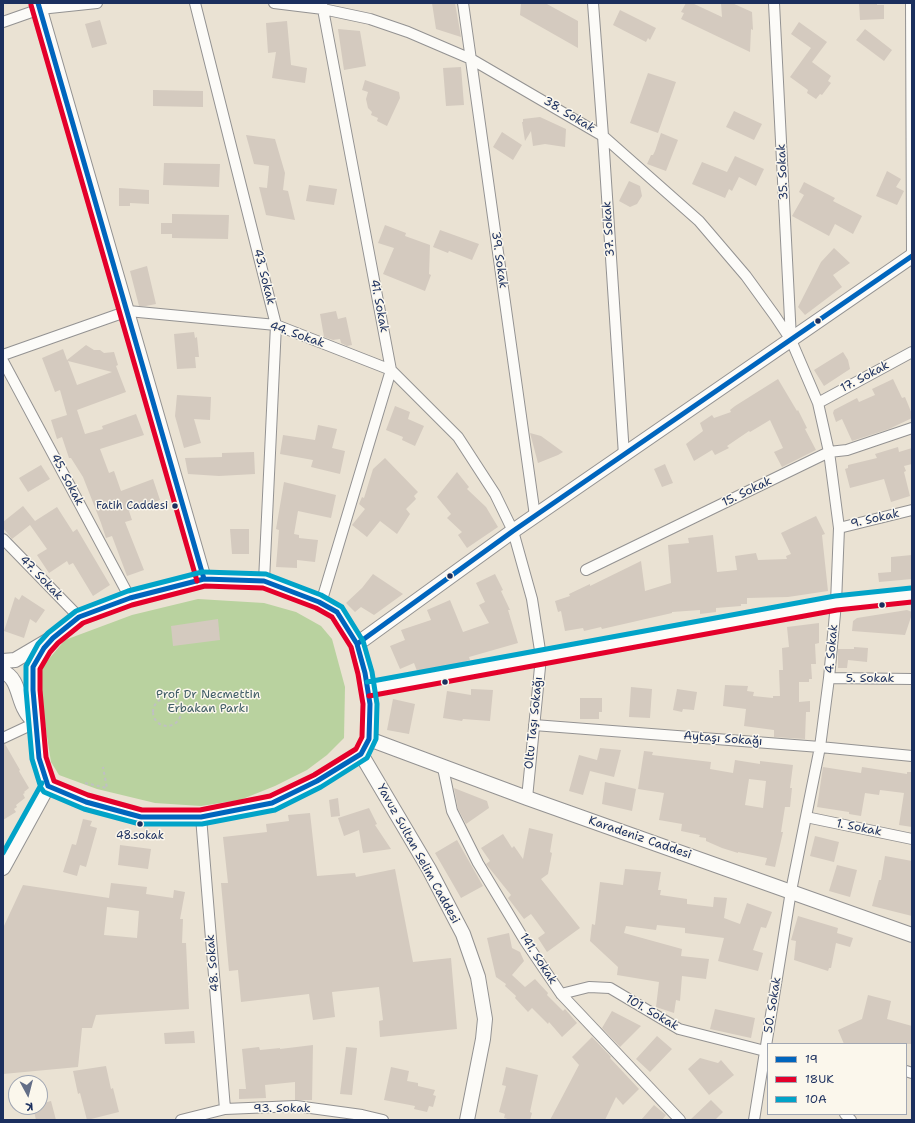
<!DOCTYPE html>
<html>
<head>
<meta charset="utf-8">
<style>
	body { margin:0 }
	#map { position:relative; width:915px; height:1123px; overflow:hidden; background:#eae2d3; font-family:"Shantell Sans",sans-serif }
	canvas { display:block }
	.frame { position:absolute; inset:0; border:4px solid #1b2f5e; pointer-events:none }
	.legend { position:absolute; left:767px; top:1043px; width:140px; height:72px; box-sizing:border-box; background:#fbf7ec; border:1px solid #a1a7b3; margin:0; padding:5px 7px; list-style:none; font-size:12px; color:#1b2f5e }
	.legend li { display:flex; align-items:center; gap:8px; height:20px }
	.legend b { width:20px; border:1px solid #a1a7b3 }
	.north { position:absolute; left:8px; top:1075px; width:40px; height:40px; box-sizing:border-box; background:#fbf7ec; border:1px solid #a1a7b3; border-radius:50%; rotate:173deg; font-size:11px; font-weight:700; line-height:16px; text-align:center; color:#1b2f5e }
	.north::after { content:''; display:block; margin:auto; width:14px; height:18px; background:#636e87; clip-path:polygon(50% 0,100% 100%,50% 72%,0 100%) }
</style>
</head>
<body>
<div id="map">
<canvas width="915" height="1123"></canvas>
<div class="frame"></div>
<ul class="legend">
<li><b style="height:5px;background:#0065bd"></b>19</li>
<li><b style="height:5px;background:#e4002b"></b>18UK</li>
<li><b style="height:5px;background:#01a3c8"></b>10A</li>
</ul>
<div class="north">K</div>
</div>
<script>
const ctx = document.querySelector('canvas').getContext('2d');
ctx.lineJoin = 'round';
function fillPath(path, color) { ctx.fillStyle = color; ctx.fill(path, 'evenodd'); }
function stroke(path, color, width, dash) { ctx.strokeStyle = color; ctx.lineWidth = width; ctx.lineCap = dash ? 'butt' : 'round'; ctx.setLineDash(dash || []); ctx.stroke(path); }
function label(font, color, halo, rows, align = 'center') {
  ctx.font = font + ' "Shantell Sans",sans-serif'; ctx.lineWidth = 3; ctx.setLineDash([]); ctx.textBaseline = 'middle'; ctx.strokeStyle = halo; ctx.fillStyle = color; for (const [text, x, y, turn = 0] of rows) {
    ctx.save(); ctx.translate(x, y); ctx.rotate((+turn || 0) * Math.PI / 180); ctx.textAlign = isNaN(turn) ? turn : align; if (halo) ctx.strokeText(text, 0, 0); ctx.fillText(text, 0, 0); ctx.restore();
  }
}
fillPath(new Path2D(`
	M198 599 264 603 296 612 321 626 332 639 345 687 344 738 327 755 307 770 275 786 240 800 201 806 155 803 97 789 59 775 51 762 37 673 65 640 132 615Z`), '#b9d29f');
fillPath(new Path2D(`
	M432 3H455L461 37 436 29Z
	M521 3H545L578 21V48L520 15Z
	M686 3H692L722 17 721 3H732L752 12 753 30 751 29 750 52 681 19 684 13 681 12Z
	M859 3H877V5H884V19L860 20Z
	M620 10 656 28 650 40 648 38 646 42 613 25Z
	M100 20 107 44 92 48 85 24Z
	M287 21 291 65 307 68 305 83 272 78 276 52 268 53 266 23Z
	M799 22 827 42 812 62 831 76 828 81 831 83 822 95 820 94 816 99 807 93 808 90 790 77 811 48 791 34Z
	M338 29 360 31 366 66 344 70Z
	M865 29 892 50 884 61 856 40Z
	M461 67 464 105 446 106 443 68Z
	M648 73 676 82 658 133 630 123Z
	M365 80 399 92 400 98 387 126 377 121 378 118 371 115 372 112 368 108 366 99 368 92 362 90Z
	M153 90 203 91V107L153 106Z
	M734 111 762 124 754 140 726 127Z
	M540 117 566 129 565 147 545 144 533 146 531 131 525 141 522 122H523V119Z
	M502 132 522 145 513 160 493 147Z
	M661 133 678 140 666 171 647 164 651 155H653L655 151Z
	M246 135 275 139 285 173 283 190 288 191 295 220 266 215 259 187 267 188 269 166 254 164Z
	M735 156 764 169 756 186 739 177 732 191 729 189 725 198 692 184 702 162 727 172Z
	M164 163 220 164 219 187 163 185Z
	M887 171 901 179 896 187 904 191 897 205 876 196Z
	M629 181 640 186 642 196 637 204 630 207 619 201Z
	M804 182 835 198 833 201 862 216 853 234 835 224 829 236 792 216 804 195 799 192Z
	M309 185 337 189 334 205 306 201Z
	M119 188 149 190V204L130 203V206H119Z
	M172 214 229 215 228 239 172 238V234H161V223H172Z
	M385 225 406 233 405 236 430 245 429 274 431 275 425 291 383 274 394 248 378 243Z
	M440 230 479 244 472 260 449 251 448 253 433 247Z
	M834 248 850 263 833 275 842 287 805 315 798 307 821 262Z
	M147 266 156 304 146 306H139L130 271Z
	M336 311 338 319 346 317 352 345 347 346 341 343 340 339 333 340 324 337 320 314Z
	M194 332 195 338 197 337 199 357H195L196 368 177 369 174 334Z
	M86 345 94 350H100L104 353 114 352 118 365 116 366 126 392 77 410 85 434 103 429 102 426 136 414 144 435 100 449 109 473 114 471 121 491 153 479 160 500 129 511 132 520 125 522 144 570 127 576 112 536 106 538 101 523 83 477 71 458H69L62 437 57 439 51 420 67 415 60 390 55 392 42 358 63 349 67 360ZM68 361 112 372 77 385Z
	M843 352 848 360 850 369 824 386 814 370Z
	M778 379 797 411 798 410 807 428 805 429 816 450 782 467 774 452 783 448 770 420 750 432 749 431 727 446 729 448 715 455 712 450 694 461 686 444 703 431 700 423 712 415 714 418 731 412 730 410 735 406Z
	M893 379 902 398 905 397 912 414V418L889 429 852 441 842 419 836 422 833 413 834 410 857 398 859 402 875 395 872 389Z
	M177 395 211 397 210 420 194 419 201 443 184 448 175 416Z
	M395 406 410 412 408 419 424 426 415 446 402 440 403 437 386 430Z
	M318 425 337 429 332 448 345 451 340 474 311 467 313 460 280 454 283 435 315 440Z
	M530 433 541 436 563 452 558 455 538 463Z
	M898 447 899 452 912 448V464L904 466 906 471 904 472 910 496 891 502 884 479 850 488 845 469 848 468V465L877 458 875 454Z
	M254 452 255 474 219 476 188 474 185 458 222 457V453Z
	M385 458 418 492 414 496 416 499 406 509 410 514 397 534 380 521 367 537 352 525 365 509 359 504 362 497 364 498 373 469Z
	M665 464 673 483 662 487 654 469Z
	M41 465 50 479 28 492 19 478Z
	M457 472 469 487 467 489 486 507 498 527 467 548 458 535 462 532 447 518 451 514 437 497Z
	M284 482 336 495 331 518 298 511 294 534 299 535V538L318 540 315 562 297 560V568L276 567 279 530 276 529Z
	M23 506 35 521 57 507 73 532 77 529 110 585 93 596 73 563 69 565 67 561 49 573 37 555 47 549 30 525 12 539 3 528V522Z
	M816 516 825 534 822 535 828 591 788 597 747 598V604H741V606L716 608V612L700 614V610L672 612V613L602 629 601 627 584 631 583 628 565 631 561 611 558 612 555 601 570 596 569 594 590 584V586L641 561 645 591 671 583 668 545 689 543 688 538 713 535 717 572 737 570 735 556 756 553 758 560 787 559 786 556 791 554 781 533Z
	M230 529H249V554H232Z
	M912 555V579L879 582 878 573 891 572V557Z
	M373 574 403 594 374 615 361 607 355 612 346 603 362 588Z
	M495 574 503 590 501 591 510 610H508L518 643 469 657 470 660 453 665 417 671 414 663 400 669 390 646 405 640 401 630 431 620 427 610 450 600 463 632 489 623 479 605 485 602 476 583Z
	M22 595 45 610 36 623 30 619 24 638 4 631 15 597 19 600Z
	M907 610 912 612V614L905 635 852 631 853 621 857 618Z
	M218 619 220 640 173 646 171 626Z
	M819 623V643L815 644 816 664H811L812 679H809V682H799V702L810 701V712H806L805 739 774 737V730L744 726 746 709 723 706 725 685 748 686 747 691 754 692 753 696 773 698V696H780L779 670H783L782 648 789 647 787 627Z
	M854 647 868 648 867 662 848 660 847 668H838V649H854Z
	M631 687 652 689 650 718 629 717Z
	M471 689 493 690 490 721 463 719 462 721 443 718 447 691 471 695Z
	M677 689 697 692 694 710 683 709 682 712 673 710Z
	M580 698H602V712H599V719H580Z
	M393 699 415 704 409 734 387 730Z
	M3 744H5L20 770 19 771 29 788 24 792 25 793 23 794 25 798 16 805 17 807 14 809 16 812 3 820Z
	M600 748 621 750 614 777 590 771 583 795 569 791 579 755 597 760Z
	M644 751 653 752 652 755 711 762 710 769 733 773 735 760 760 764V761L793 765 790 788H792L790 807H785L781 832H783L775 867 765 865 767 858 738 852V853L722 848 706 841V838L699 837 700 835 681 831 682 824 659 820 664 793 638 789ZM749 779 766 781 763 808 745 805Z
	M823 767 861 773 862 767 907 774V772H912V827L899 825 904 793 880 790 879 795 865 793 861 816 849 814V812L817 807Z
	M605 782 636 789 632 811 602 804Z
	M454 788 487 801 489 808 466 824 458 809Z
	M338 798 340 816 331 817 329 800Z
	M369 808 377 824 375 825 391 849 363 853 359 830 344 836 338 818Z
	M310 813 317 876 355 873 356 877 395 869 413 962 451 958 457 1029 380 1037 379 1021 383 1020 379 987 332 992 335 1017 313 1020 309 994 241 1002 238 970 229 971 221 883H228L223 837 267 832 266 824 289 821 288 815Z
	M83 819 92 821 90 826 97 828 86 867 80 865 77 876 63 872 72 844 76 845Z
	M529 828 553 834 550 852 552 853 548 874 541 879 580 928 547 952 538 938 545 933 531 914 524 919 508 898 511 895 486 864 490 861 481 848 503 834 512 848 514 846 523 859Z
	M815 836 839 842 834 862 810 856Z
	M457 840 483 886 461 898 435 853Z
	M120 845 151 849 148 869 118 865Z
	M885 856 912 861V916L872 906 879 880H881Z
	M837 865 857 870 850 897 829 891Z
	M625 869 661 872 658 890H661L660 895 687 899V904L713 907 714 897 727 898 724 918 740 924 747 903 772 912 766 928 761 927 753 950 763 953 758 971 718 961 724 938 685 933V928L657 925 656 930 626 926 624 933 682 949 681 956 709 959 706 979 682 976 680 1001 676 1000 674 1013 656 1007 659 982 617 975 618 967 590 941 592 924 595 925 600 882 623 885Z
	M111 883 147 887 146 894 173 898 174 890 185 892 180 919H183L182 943H186L189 1009 96 1015 92 1028H82L78 1067 3 1074V928L23 885 109 898ZM107 907 139 911 137 938 104 935Z
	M798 916 838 928 837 933 853 938 850 947 836 943 831 968H829L828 971 794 960 796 941 791 940Z
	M509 933 512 948 520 952 524 961 512 975 525 987 535 979 548 993 547 995 563 1011 565 1009 577 1023 562 1037 549 1022 548 1024 532 1008 528 1012 515 998 516 996 505 986 506 984 496 977 487 938Z
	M868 995 891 1001 887 1019 912 1026V1044H844L838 1030 862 1019Z
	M715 1009 755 1018 751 1038 710 1029Z
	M612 1011 641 1026 620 1047 602 1028Z
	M194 1031 195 1043 165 1044 164 1033Z
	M657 1036 672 1049 650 1072 636 1059Z
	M592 1037 611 1057 610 1058 639 1089 623 1105 616 1097 605 1120H550L579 1065 572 1057Z
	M313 1045 312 1100H295V1082L265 1085 266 1098 239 1099V1089H246L242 1049 259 1047 260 1050 280 1048V1049Z
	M346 1047 357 1048 352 1095 340 1094Z
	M700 1058 718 1063 721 1060 734 1075 709 1095 688 1069Z
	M106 1066 111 1089 113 1088 119 1112 87 1120 80 1093 78 1094 73 1071Z
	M391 1067 409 1071 407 1081 418 1083V1086L435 1090 433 1095 436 1096 433 1107 429 1106 427 1112 414 1109 415 1106 384 1100Z
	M506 1067 538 1075 530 1112 532 1113 530 1120H511L504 1118 505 1114 499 1112 506 1086 502 1085Z
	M711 1100 723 1112 715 1120H690Z
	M51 1101 56 1120H36L33 1107H40V1104Z
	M654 1105 666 1115 662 1120H641Z`), '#d4cabf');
const street = new Path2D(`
	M195 3 276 325 264 581
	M274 3 323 9 370 19 408 32 471 59 603 136 699 221 746 276 775 316 791 340 818 403 829 452 839 528 836 603 829 678 820 747 791 891 754 1120
	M463 3 535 516
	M593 3 603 136 624 455
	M774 3 791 339
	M911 3 912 256
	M3 22 40 9 97 3
	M3 355 128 311 276 325 391 370 458 437 495 494 513 531 532 599 541 657 527 798
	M3 361 130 598
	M818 403 912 352
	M839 528 912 510
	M3 539 79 617
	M586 570 829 452 847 450 912 428
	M321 603 391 370 322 4
	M829 678 912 679
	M534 725 820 747 912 756
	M3 738 35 723
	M443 768 452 811 478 863 525 941 561 994 680 1120
	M201 817 225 1109
	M806 817 912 839
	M561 994 589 987 610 988 679 1029 765 1051 768 1052
	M906 1071 912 1073
	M845 1114 851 1120
	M181 1120 225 1109 296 1106 362 1115 383 1120`);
const secondary = new Path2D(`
	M38 3 204 579
	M204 579 264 581 319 602 337 612 357 644 365 673 370 704 369 739 361 754 317 781 272 803 201 817H141L86 802 48 786 39 758 33 690V667L44 648 53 638 79 617 130 598Z
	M357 644 513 531 912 256
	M3 661 15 660 49 640
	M3 672C18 677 18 699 25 710 27 715 32 719 35 723
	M368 689 836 603 912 595
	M369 739 527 798 912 935
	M361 754 429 869 463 934 478 977 485 1019 483 1039 467 1120
	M3 868 48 786`);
stroke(street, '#939292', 12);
stroke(secondary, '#939292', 16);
stroke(new Path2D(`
	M153 712a14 14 0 1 1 28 0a14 14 0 1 1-28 0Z
	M85 783 107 788 103 767`), '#c0c0c2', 2, [3, 3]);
stroke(street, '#fcfbf8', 10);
stroke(secondary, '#fcfbf8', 14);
stroke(new Path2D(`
	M38 3 204 579
	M204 579 264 581 319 602 337 612 357 644 365 673 370 704 369 739 361 754 317 781 272 803 201 817H141L86 802 48 786 39 758 33 690V667L44 648 53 638 79 617 130 598Z
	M357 644 513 531 912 256`), '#0065bd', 5);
stroke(new Path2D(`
	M31 5 197 581
	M205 586 263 588 316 608 332 617 351 647 358 674 363 704 362 737 356 749 314 775 270 796 200 810H142L88 795 54 781 46 757 40 690V669L50 652 58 643 83 623 132 605Z
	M369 696 837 610 912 602`), '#e4002b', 5);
stroke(new Path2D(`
	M202 572 128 591 76 611 48 633 38 644 26 666V690L32 759 41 788 44 792 84 809 140 824H202L275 810 321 787 367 758 376 739 377 704 372 672 363 641 342 607 321 595 266 574 204 572
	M367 682 835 596 911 588
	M3 853 42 783`), '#01a3c8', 5);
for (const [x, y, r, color] of [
	[818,321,3.5,"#1b2f5e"],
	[175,506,3.5,"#1b2f5e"],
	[450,576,3.5,"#1b2f5e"],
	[882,605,3.5,"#1b2f5e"],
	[445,682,3.5,"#1b2f5e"],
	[140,824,3.5,"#1b2f5e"]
]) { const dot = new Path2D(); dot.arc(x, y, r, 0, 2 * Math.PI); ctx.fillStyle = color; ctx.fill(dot); stroke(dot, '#fbf7ec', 1.5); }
label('11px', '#1b2f5e', '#fbf7ec', [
	["Fatih Caddesi",168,506],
	["48.sokak",140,836,"center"]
], 'right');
label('12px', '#1b2f5e', '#fbf7ec', [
	["38. Sokak",569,115,31],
	["35. Sokak",783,172,-93],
	["37. Sokak",609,229,-94],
	["39. Sokak",499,260,82],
	["43. Sokak",264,277,76],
	["41. Sokak",379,306,79],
	["44. Sokak",297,335,19],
	["17. Sokak",865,377,-28],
	["45. Sokak",67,480,62],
	["15. Sokak",747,492,-26],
	["9. Sokak",875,519,-13],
	["47. Sokak",41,578,46],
	["4. Sokak",832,649,-85],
	["5. Sokak",870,679],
	["Oltu Taşı Sokağı",534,723,-84],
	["Aytaşı Sokağı",723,739,4],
	["1. Sokak",859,828,11],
	["Karadeniz Caddesi",640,838,19],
	["Yavuz Sultan Selim Caddesi",418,854,61],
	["141. Sokak",538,959,57],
	["48. Sokak",213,963,-95],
	["50. Sokak",773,1005,-81],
	["101. Sokak",652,1013,30],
	["93. Sokak",282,1109]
]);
label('12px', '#3e5c65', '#fbf7ec', [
	["Prof Dr Necmettin",208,695],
	["Erbakan Parkı",208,709]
]);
</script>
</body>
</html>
